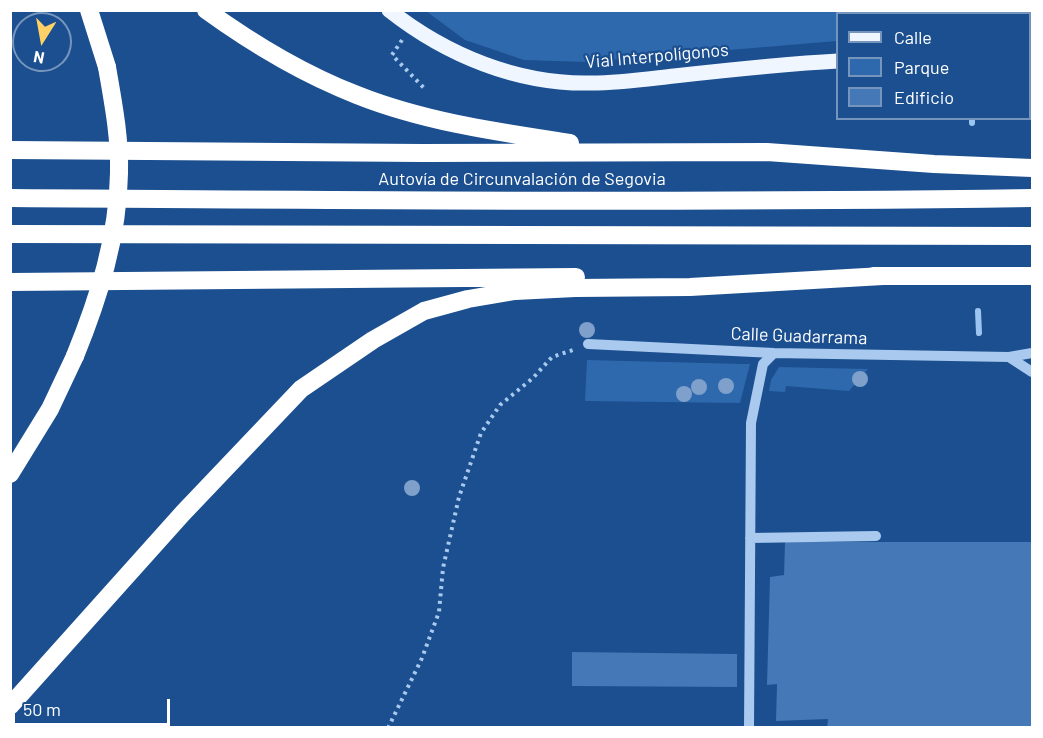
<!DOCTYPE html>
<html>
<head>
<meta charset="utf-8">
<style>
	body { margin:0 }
	#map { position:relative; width:1043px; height:738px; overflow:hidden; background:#1b4f8f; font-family:Barlow,sans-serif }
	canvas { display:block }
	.frame { position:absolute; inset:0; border:12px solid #fff; pointer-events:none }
	.legend { position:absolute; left:836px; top:12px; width:195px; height:108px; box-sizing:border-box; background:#1b4f8f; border:2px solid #7695bc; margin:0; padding:8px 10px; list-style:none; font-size:18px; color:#fff }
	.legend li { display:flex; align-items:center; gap:12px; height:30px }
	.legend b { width:30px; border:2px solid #7695bc }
	.north { position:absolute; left:12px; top:12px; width:60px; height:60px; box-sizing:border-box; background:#1b4f8f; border:2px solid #7695bc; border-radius:50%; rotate:191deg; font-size:16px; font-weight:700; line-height:24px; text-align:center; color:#fff }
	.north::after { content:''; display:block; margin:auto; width:21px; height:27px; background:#ffd166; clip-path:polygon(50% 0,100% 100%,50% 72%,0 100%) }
	.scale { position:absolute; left:12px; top:699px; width:158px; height:27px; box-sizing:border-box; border:3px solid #fff; border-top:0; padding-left:8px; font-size:18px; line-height:21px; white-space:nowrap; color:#fff; -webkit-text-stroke:4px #1b4f8f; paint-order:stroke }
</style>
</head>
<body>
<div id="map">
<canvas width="1043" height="738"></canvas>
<div class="frame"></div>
<ul class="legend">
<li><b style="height:8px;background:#f0f6ff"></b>Calle</li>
<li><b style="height:16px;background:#2e69ad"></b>Parque</li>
<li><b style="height:16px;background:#4478b7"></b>Edificio</li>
</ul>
<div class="north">N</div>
<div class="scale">50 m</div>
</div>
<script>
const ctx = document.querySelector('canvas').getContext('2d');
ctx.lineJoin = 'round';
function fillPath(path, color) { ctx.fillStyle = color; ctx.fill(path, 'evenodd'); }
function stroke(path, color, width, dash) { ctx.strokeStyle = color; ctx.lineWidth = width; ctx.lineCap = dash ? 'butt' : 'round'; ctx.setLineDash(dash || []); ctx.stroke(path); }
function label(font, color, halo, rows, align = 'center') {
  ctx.font = font + ' Barlow,sans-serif'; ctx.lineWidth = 4.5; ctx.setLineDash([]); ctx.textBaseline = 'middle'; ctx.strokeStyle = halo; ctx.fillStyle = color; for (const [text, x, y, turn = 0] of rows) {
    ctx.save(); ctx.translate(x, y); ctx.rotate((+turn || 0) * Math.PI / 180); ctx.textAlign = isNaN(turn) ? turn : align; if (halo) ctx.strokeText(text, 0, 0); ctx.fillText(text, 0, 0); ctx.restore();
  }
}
fillPath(new Path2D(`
	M1032 10V27H1030V14H838L837 41 586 62 524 60 465 40 426 11Z
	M587 360 744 364H750L740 403 585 401Z
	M779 367 868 369 849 391 786 386 785 392 769 391 771 380Z`), '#2e69ad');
stroke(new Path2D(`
	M1030 89H1032
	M972 118V123
	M978 311 979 333`), '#9cc4f0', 6);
fillPath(new Path2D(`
	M785 542H1032V728H827L828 719 776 721 777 684 767 685 770 577 784 575Z
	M572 652 737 654V687L572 686Z`), '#4478b7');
stroke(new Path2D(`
	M402 40 392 55 425 89
	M388 728 422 658 439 612 443 568 459 497 481 433 500 405 533 378 552 357 576 349`), '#a9c9ee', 4, [3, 4.5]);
stroke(new Path2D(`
	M588 344 774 353 1009 357 1032 353
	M1009 357 1032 372
	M750 538 876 536
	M749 728 751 423 763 364 774 353`), '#a9c9ee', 10);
stroke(new Path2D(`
	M389 10C446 55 518 85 592 83 619 83 647 79 674 76 728 70 783 64 838 61
	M1030 50 1032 49`), '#f0f6ff', 15);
stroke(new Path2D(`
	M89 10 107 67
	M206 10C253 44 303 74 357 95 425 122 498 132 570 143
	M10 150 423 153 767 152 934 164 1032 168
	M10 198C351 200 692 203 1032 198
	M10 234 1032 236
	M873 276H1032
	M10 282 576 277
	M10 474 50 409 75 356
	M10 706 183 513 301 389 373 340 424 311 468 299 515 291 575 288 690 287 883 276`), '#fff', 18);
stroke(new Path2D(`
	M75 356C99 297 118 237 119 173 120 137 113 102 107 67`), '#fff', 18);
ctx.fillStyle = '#7ea0ca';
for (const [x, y] of [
	[587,330],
	[860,379],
	[726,386],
	[699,387],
	[684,394],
	[412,488]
]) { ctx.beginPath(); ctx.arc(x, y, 8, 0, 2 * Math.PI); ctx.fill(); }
label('18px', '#fff', '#1b4f8f', [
	["Vial Interpolígonos",657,56,-5],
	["Autovía de Circunvalación de Segovia",522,179],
	["Calle Guadarrama",799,336,2]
]);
</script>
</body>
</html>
